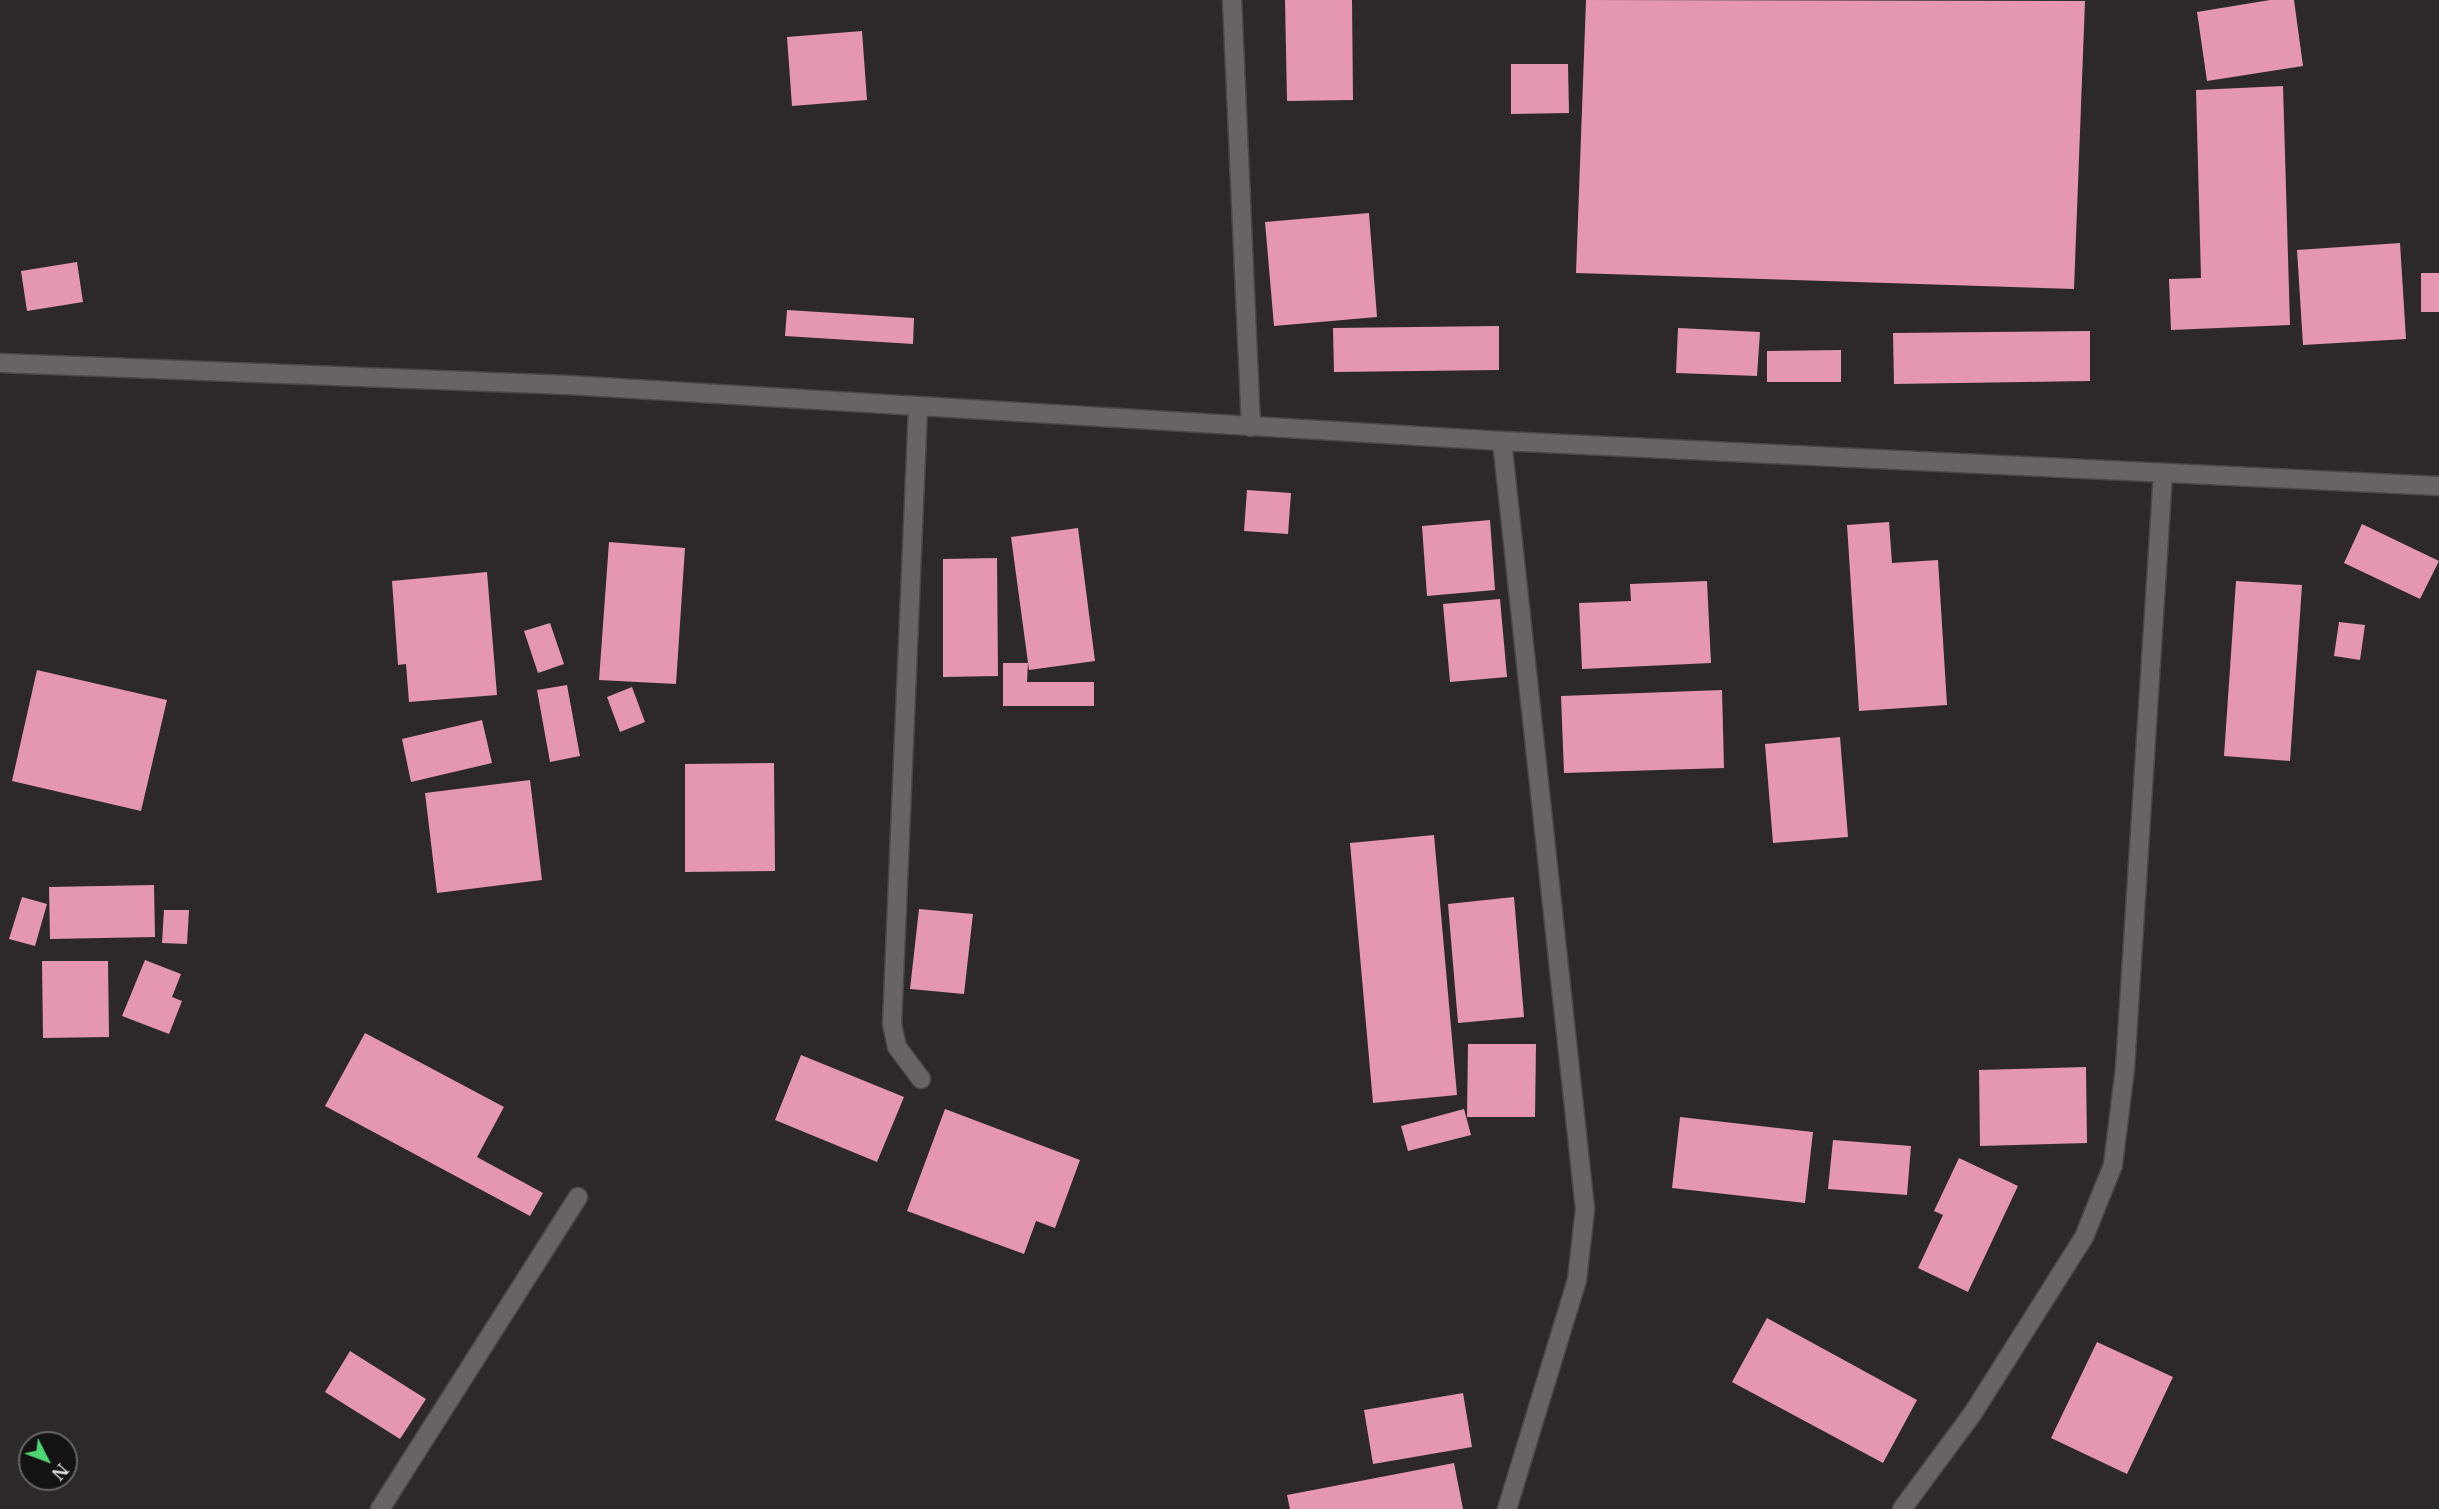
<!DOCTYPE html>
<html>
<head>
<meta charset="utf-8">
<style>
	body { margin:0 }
	#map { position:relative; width:2439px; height:1509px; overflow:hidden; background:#2d292a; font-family:"Libre Baskerville",serif }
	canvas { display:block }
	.north { position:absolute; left:18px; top:1431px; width:60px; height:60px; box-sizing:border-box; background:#141213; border:2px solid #666464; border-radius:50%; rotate:132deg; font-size:16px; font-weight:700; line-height:24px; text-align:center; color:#e0dede }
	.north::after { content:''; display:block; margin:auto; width:21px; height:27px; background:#4fd675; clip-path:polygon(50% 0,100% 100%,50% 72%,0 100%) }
</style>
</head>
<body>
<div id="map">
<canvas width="2439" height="1509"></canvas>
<div class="north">N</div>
</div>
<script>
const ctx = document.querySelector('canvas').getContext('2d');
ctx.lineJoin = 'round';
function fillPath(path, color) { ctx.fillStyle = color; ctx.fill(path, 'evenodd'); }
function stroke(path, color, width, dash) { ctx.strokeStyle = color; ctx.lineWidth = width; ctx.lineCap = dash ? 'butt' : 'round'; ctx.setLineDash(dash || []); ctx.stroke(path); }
fillPath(new Path2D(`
	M1285 0H1352L1353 100 1287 101Z
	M1586 0 2085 1 2074 289 1576 273Z
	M2270 0H2294L2303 66 2207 81 2197 12Z
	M862 31 867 100 792 106 787 37Z
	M1511 64H1568L1569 113 1511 114Z
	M2283 86 2290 325 2171 330 2169 279 2201 278 2196 90Z
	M1369 213 1377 317 1274 326 1265 222Z
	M2400 243 2406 339 2303 345 2297 250Z
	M77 262 83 302 27 311 21 271Z
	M2421 273H2439V312H2421Z
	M787 310 914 318 913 344 785 336Z
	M1499 326V370L1334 372 1333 328Z
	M1678 328 1760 332 1757 376 1676 373Z
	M2090 331V381L1894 384 1893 333Z
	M1841 350V382H1767V351Z
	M1247 490 1291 493 1288 534 1244 531Z
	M1490 520 1495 590 1427 596 1422 526Z
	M1889 522 1892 563 1938 560 1947 705 1859 711 1847 525Z
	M2362 524 2439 561 2420 599 2344 563Z
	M1078 528 1095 661 1029 670 1011 537Z
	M609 542 685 548 676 684 599 680Z
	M997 558 998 676 943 677V559Z
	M487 572 497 695 409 702 406 664 398 665 392 581Z
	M1707 581 1711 663 1582 669 1579 603 1631 601 1630 584Z
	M2236 581 2302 585 2290 761 2224 756Z
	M1500 599 1507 677 1450 682 1443 604Z
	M2339 622 2365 625 2360 660 2334 656Z
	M550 623 564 664 538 673 524 631Z
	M1003 663H1028L1027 682H1094V706H1003Z
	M37 670 167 700 141 811 12 781Z
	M567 685 580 756 550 762 537 690Z
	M632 687 645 722 620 732 607 697Z
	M1722 690 1724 768 1564 773 1561 696Z
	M482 720 492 763 411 782 402 739Z
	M1840 737 1848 837 1773 843 1765 744Z
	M774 763 775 871 685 872V764Z
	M530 780 542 880 437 893 425 793Z
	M1434 835 1457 1095 1373 1103 1350 843Z
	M154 885 155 937 50 939 49 887Z
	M22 897 47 904 35 946 9 939Z
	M1514 897 1524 1017 1458 1023 1448 904Z
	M919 909 973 914 964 994 910 989Z
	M164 910H189L187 944 162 943Z
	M145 960 181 974 172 997 182 1001 169 1034 122 1016Z
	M42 961H108L109 1037 43 1038Z
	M365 1033 504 1107 477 1157 543 1193 530 1216 325 1106Z
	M1468 1044H1536L1535 1117H1467Z
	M801 1055 904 1097 877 1162 775 1120Z
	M2086 1067 2087 1143 1980 1146 1979 1070Z
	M945 1109 1080 1160 1055 1228 1036 1221 1024 1254 907 1211Z
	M1464 1109 1471 1135 1408 1151 1401 1126Z
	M1680 1117 1813 1132 1805 1203 1672 1188Z
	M1833 1140 1911 1146 1907 1195 1828 1189Z
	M1959 1158 2018 1186 1968 1292 1918 1268 1943 1215 1934 1211Z
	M1767 1318 1917 1400 1883 1463 1732 1382Z
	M2097 1342 2173 1377 2127 1474 2051 1438Z
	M350 1351 426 1399 400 1439 325 1392Z
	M1463 1393 1472 1447 1373 1464 1364 1410Z
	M1454 1463 1463 1509H1290L1287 1495Z`), '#e497af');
const minor = new Path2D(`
	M1232 0 1251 427
	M0 363 568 385 1502 441 2439 486
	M918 407 892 1024 897 1047 921 1079
	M1502 441 1585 1209 1577 1280 1507 1509
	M380 1509 578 1197
	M1902 1509 1973 1413 2084 1237 2113 1165 2125 1068 2163 473`);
stroke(minor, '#4a4748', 21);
stroke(minor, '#686364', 18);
</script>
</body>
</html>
